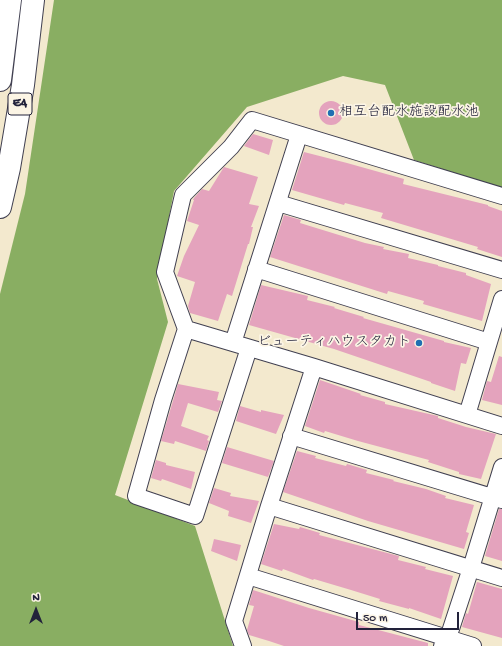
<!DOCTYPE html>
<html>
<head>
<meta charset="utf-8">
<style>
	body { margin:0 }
	#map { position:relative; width:502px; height:646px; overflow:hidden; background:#f3e9ce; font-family:"Gochi Hand",sans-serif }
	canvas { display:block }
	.north { position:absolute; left:16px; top:590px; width:40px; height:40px; -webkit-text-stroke:3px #fcf5e5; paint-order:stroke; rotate:0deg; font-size:11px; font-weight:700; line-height:16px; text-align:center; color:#22223b }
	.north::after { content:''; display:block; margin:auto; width:14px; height:18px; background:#22223b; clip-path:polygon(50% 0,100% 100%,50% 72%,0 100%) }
	.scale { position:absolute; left:356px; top:612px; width:103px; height:18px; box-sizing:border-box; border:2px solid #22223b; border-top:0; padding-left:5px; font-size:12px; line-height:14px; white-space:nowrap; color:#22223b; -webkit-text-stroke:3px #fcf5e5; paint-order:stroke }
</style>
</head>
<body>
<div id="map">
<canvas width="502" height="646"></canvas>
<div class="north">N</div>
<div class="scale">50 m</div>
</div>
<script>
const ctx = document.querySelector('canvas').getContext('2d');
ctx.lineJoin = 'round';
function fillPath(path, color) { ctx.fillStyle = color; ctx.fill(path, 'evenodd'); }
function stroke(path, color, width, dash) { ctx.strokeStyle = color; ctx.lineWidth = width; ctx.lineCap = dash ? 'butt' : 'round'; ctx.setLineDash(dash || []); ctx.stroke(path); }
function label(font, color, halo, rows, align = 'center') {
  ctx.font = font + ' "Gochi Hand","Klee One",sans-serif'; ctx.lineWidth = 3.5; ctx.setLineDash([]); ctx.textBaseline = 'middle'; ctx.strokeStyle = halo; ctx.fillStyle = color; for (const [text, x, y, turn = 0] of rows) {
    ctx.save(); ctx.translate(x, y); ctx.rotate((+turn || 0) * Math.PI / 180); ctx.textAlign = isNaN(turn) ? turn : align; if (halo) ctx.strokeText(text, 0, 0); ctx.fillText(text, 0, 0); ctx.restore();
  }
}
fillPath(new Path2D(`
	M54 0H502V188L414 160 385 85 343 76 247 107 174 191 157 279 168 322 115 495 195 526 233 646H0V294L25 194Z`), '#89ae62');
fillPath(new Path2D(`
	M319 113a12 12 0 1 1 24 0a12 12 0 1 1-24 0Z
	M253 134 273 140 269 155 244 146Z
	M304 152 347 163 404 179 403 184 488 205V206L502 211V257L477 249 478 247 381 218 383 213 345 203 344 205 292 190Z
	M224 167 258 177 249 204 259 206 251 227H253L249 244H248L232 296 227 294 218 321 190 313 188 306 195 282 177 276 184 256 199 225 187 221 194 200H193L194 198 202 189 209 191Z
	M284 215 301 220 300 223 365 243 384 247 383 249 409 254 408 258 438 265V266L466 273V275L491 284 482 321 423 304 424 301 388 291 387 294 270 257Z
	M261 285 308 296 307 300 335 307 334 308 364 317 363 318 444 341V342L471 348 466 364 461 363 455 391 431 383V382L334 349 249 325Z
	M499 356 502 357V405L482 400 487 381 491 382Z
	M320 380 361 394 360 395 385 402V404L438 416V418L466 427 496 434 481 479 459 474V472L428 462 429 460 358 441 325 431 324 433 305 426Z
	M178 384 219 392 217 400 222 401 218 412 188 403 181 426 209 436 207 440 209 441 206 451 175 441 174 444 161 441Z
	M240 406 261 412V410L284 415 276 434 236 421Z
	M227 447 274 461 268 477 222 463Z
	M297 451 316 456 315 458 346 466 347 464 367 470 366 473 394 480 393 481 426 489 446 496 445 498 474 505 466 532 469 533 464 549 368 521 283 492Z
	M156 460 166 463V465L195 472 191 489 162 479 161 481 151 478Z
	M214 488 231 493 230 496 259 501 251 523 228 516 229 511 209 503Z
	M499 509H502V561L485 556Z
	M274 524 299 529 300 527 320 533 319 535 395 555 399 556 398 560 426 567 425 569 453 576 441 619 409 608V609L379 601 380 599 351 590 314 579 313 580 283 569 282 571 261 564Z
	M214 539 241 545 237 561 211 551Z
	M477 582 502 589V638L462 627 466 613 468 614Z
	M253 590 309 608 359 622V625L428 643V646H284L269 641 249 635 247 630 254 606 249 605Z`), '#e4a3bd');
const street = new Path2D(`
	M278 203 502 270
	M256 269 489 342 502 299
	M186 329 314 367 502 426
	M233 343 299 135
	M249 348 195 516 136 496 163 400 186 329 165 272 183 195 231 147 252 120 502 196
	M467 415 489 342
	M291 436 502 500
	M269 506 502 578
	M248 576 473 646
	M243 646 234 621 269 506 314 367
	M442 646 448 638 471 568 502 467`);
const highway = new Path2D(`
	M0 80 10 0
	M0 207 9 168 23 85 33 0`);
stroke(street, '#414051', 18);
stroke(highway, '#414051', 24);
stroke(street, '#fff', 16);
stroke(highway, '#fff', 22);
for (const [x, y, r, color] of [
	[331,113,4,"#1f6fb2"],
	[419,343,4,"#1f6fb2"]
]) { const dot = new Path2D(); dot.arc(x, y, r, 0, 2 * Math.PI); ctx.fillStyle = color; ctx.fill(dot); stroke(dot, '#fcf5e5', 1.5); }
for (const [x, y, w] of [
	[20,104,24]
]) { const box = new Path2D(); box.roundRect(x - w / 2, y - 11, w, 22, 3); ctx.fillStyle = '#fcf5e5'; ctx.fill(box); stroke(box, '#22223b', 1); }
label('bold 13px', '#22223b', null, [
	["E4",20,104]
]);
label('14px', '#22223b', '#fcf5e5', [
	["相互台配水施設配水池",339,113],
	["ビューティハウスタカト",411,343,"right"]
], 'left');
</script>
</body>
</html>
